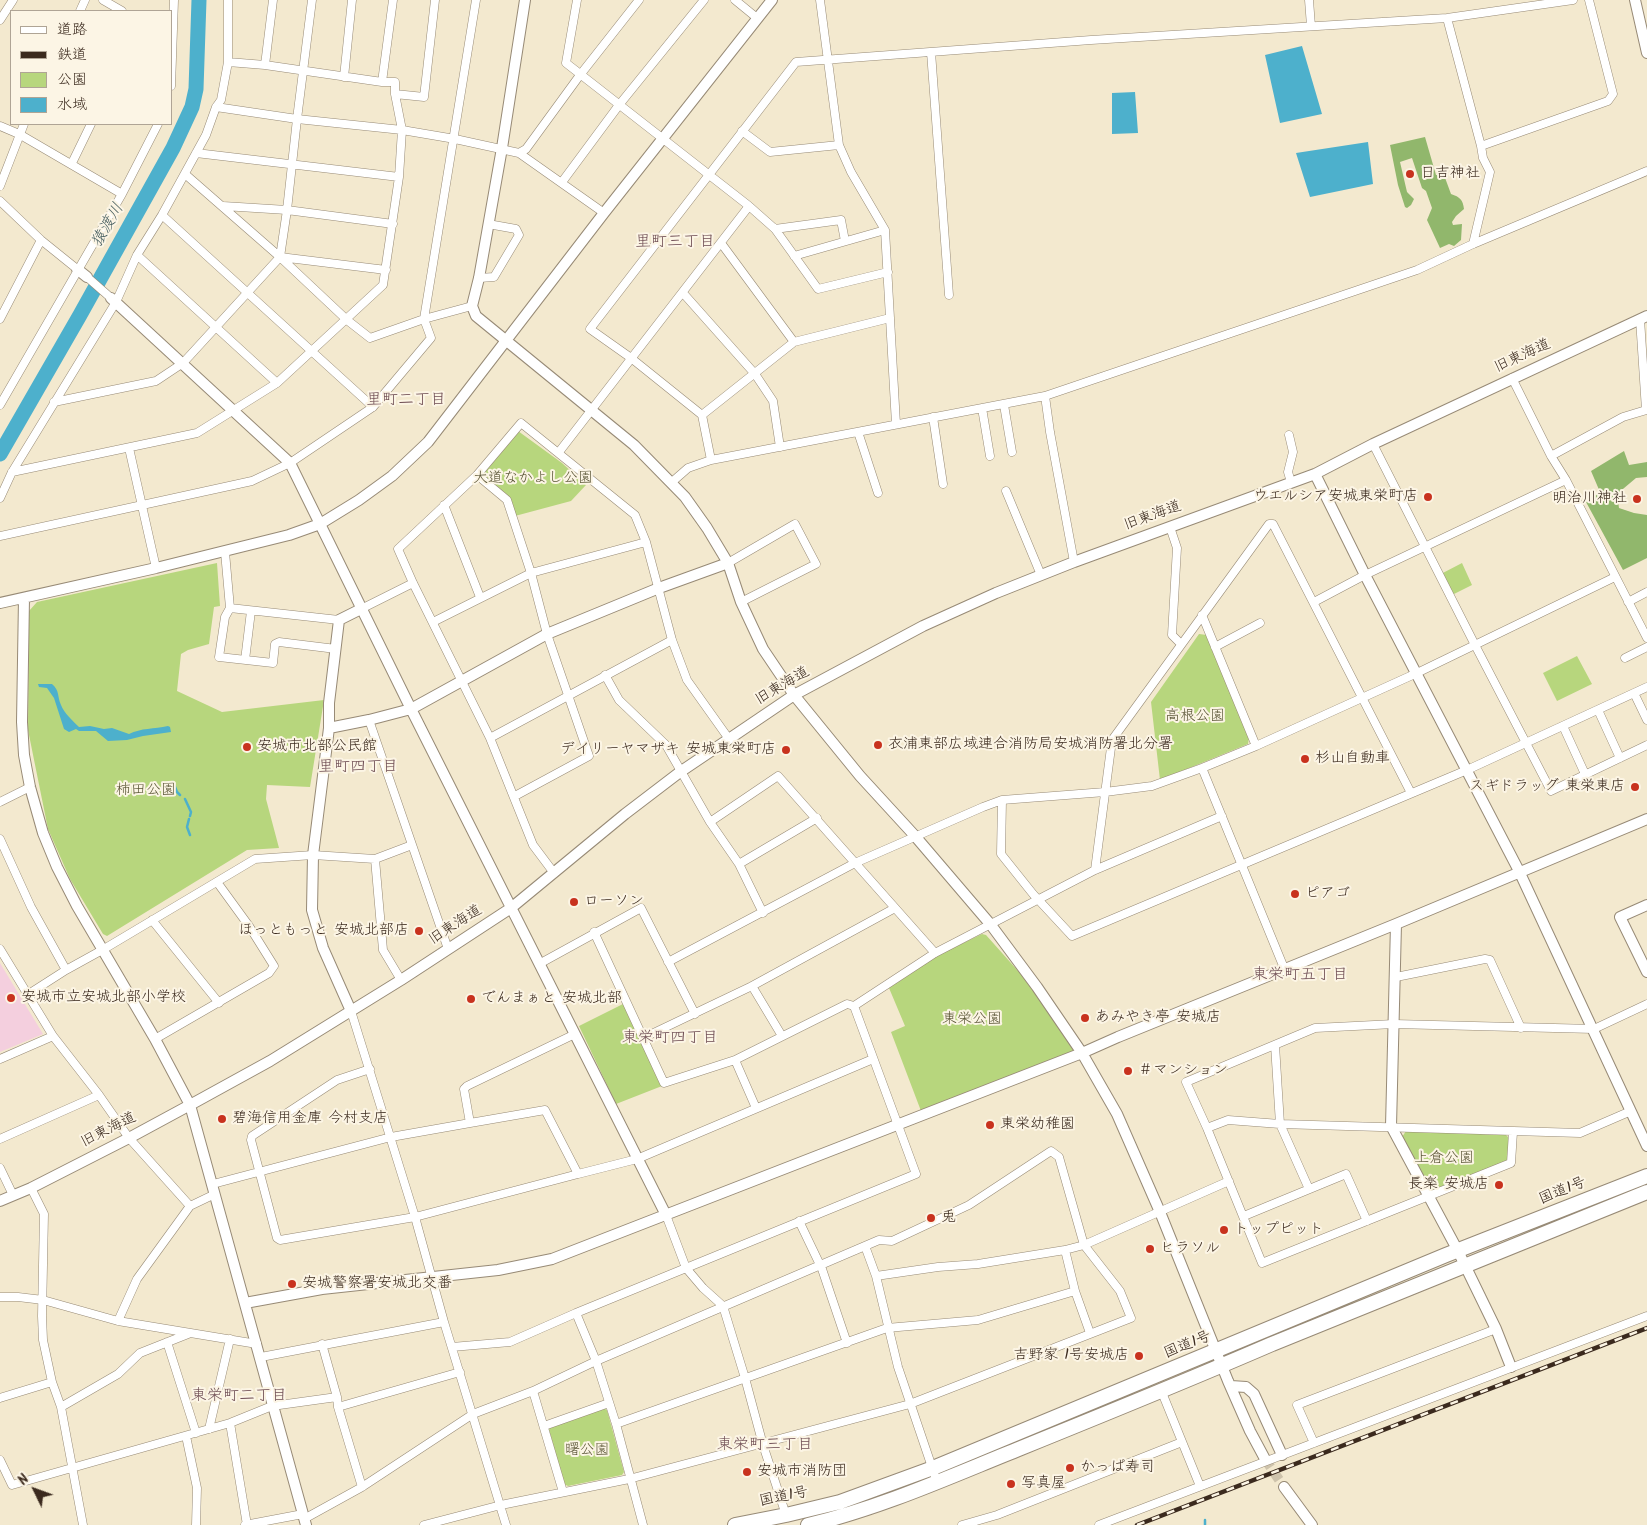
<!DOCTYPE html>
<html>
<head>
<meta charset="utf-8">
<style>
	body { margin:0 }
	#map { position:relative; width:1647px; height:1525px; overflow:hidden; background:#f3e9cf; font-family:Kalam,"Klee One",sans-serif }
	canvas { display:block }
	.legend { position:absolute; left:10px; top:10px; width:162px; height:115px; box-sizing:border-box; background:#fcf5e5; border:1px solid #afa495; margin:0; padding:6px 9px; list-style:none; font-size:15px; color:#3b2a1e }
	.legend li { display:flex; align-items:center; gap:10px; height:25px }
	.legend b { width:25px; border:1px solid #afa495 }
	.north { position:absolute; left:10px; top:1465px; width:50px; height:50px; -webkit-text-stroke:4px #fcf5e5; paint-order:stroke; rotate:312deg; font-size:14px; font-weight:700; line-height:20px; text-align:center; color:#3b2a1e }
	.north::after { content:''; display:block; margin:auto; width:18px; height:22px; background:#3b2a1e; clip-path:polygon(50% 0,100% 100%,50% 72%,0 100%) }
</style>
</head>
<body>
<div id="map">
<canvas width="1647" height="1525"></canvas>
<ul class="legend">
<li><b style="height:6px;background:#fff"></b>道路</li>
<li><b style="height:6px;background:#3b2a1e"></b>鉄道</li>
<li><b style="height:14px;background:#b7d67d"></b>公園</li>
<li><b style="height:14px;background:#4db0cc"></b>水域</li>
</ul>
<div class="north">N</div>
</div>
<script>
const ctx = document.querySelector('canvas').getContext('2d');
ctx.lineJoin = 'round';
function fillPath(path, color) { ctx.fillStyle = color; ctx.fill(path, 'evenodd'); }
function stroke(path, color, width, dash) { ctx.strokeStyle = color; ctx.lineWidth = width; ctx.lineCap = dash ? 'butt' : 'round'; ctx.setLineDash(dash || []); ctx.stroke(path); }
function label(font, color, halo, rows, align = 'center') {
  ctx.font = font + ' Kalam,"Klee One",sans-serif'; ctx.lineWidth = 4; ctx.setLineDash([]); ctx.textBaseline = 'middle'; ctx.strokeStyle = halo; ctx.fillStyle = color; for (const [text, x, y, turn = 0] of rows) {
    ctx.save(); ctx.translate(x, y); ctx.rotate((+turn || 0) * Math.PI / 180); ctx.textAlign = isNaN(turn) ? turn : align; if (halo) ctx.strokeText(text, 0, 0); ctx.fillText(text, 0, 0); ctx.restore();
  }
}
fillPath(new Path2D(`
	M0 963 43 1034 0 1052Z`), '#f4cfde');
fillPath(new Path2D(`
	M518 431 562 463 586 485 571 501 515 516 510 499 481 472Z
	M217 563 220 606 214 607 209 644 188 650 181 654 177 691 222 712 324 700 310 787 267 785 266 799 279 848 247 850 107 936 103 934 70 879 48 829 28 730 29 611 37 602Z
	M1462 563 1472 585 1450 596 1439 575Z
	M1199 634 1207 635 1249 738 1248 744 1160 780 1151 702Z
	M1577 656 1592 684 1557 701 1543 673Z
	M982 934 986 935 1035 990 1077 1051 921 1111 891 1032 905 1026 889 988 936 956Z
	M623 1004 662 1086 616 1104 579 1026Z
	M1406 1131 1506 1135 1509 1138 1508 1158 1506 1162 1436 1190 1430 1189 1402 1137Z
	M603 1408 607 1410 624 1472 622 1475 568 1486 564 1484 549 1430 550 1426Z`), '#b7d67d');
fillPath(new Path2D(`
	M1425 137 1436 175H1444L1451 194C1460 197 1463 200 1464 209L1456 216 1452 222 1453 225 1462 224 1461 240 1454 246 1449 244 1440 248 1427 220 1432 208 1426 191 1422 188 1412 158 1400 162 1407 192 1414 199 1411 205 1407 208 1405 207 1398 185 1390 145Z
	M1624 451 1629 465 1647 462V477L1636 478 1617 494 1619 508 1634 513 1647 515V558L1623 570 1586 502 1600 492 1591 471Z`), '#91b76c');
fillPath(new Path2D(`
	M1302 46 1322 114 1280 123 1265 55Z
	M1135 92 1138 133 1112 134V93Z
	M1368 142 1373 184 1310 197 1296 153Z
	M38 684H52C60 691 57 696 61 705 64 713 73 721 79 727L90 726 104 729 112 728 129 734C141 728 154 729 168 726L170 727 171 732 143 736 127 740 108 741 96 731H79L76 729 69 732 64 729 54 698 47 688 39 687Z`), '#4db0cc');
stroke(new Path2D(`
	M173 782 177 792 180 795
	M185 799 191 812 190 816
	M189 819 187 827 190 835
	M1205 1520V1525`), '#4db0cc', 2.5);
stroke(new Path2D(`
	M0 454 80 315 173 148 192 107 196 89 199 0`), '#4db0cc', 15);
stroke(new Path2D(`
	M1265 1459 1284 1487`), '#cec3ac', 10, [10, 5]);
const street = new Path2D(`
	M103 0 122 11
	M577 0 566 63 749 206 775 229 818 289 888 272
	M735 0 757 18
	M820 0 839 145 851 172 885 230 896 424
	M1309 0 1311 26
	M80 11 85 0
	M1447 18 1481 146 1483 158 1490 172 1473 244
	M0 20 13 0
	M931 52 949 295
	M265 65 273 0
	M344 77 352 0
	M382 82 393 0
	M171 86 174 0
	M395 94 424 97 435 0
	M216 107 297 119 402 130 455 139 519 153 604 213
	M0 126 19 134 122 194
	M742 131 770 152 839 145
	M1481 146 1608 101 1613 94 1589 0
	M196 153 399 177
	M519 153 526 149 580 75 639 0
	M72 163 91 124
	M185 174 280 257 347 320 370 338 424 319 472 306
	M562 182 619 105 704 0
	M0 186 24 124
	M0 201 41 240 77 269
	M223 206 287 210 393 224
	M162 215 373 407
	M775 229 841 220 845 241
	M721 243 794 342
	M137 255 277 383
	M794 256 885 230
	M280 257 386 270
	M87 277 111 298
	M479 278 494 277 519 235 516 229 488 224
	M683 293 755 374 773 401 780 447
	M0 319 41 240
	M1512 378 1551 456 1566 480 1647 638
	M1045 396 1050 432 1074 562
	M54 402 156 381 183 363 280 257 287 210 297 119 312 0
	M0 405 122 194 158 124
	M1004 405 1012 452
	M982 408 990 456
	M702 415 794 342 890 318
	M933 417 943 484
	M858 432 878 493
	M1289 435 1293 452 1288 472 1291 482
	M1373 444 1475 645 1551 791 1647 745
	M129 448 156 568
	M559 452 749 206
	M1551 456 1623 417 1646 410 1640 319
	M711 460 702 415 631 358 590 329 796 62 1091 40 1447 18 1573 0
	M12 472 197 433 277 383 383 285 399 177 402 130 395 94V82H382L265 65 228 62
	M477 475 507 500 531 573 547 634 589 756 515 796
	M672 482 688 468 711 460 1045 396 1417 270 1473 244 1647 171
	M1006 491 1041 575
	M0 498 12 472 116 302 137 255 162 215 206 135 216 107 221 100 228 62V0
	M444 505 480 597
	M1170 527 1177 548 1172 635 1181 644
	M0 536 252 481 290 463 373 407 431 338 424 319 476 0
	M225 552 230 608 339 620
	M728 563 795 524 816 564 741 602
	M1314 602 1365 575 1566 480
	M1628 602 1647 592
	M230 608 225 617 219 657 273 663 275 644 279 642 336 649
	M361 609 413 583
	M1202 615 1256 746
	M433 622 531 573 646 542
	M1215 647 1260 623
	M1625 658 1647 647
	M245 660 251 611
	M605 675 619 700 666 745 710 822 739 864 763 913
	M1634 693 1647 720
	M1598 710 1620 758
	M369 720 448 949
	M1563 726 1585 774
	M490 738 672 640
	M1202 768 1284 968
	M1002 800 1001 854 1033 894 1072 936 1467 770 1647 687
	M0 802 30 787
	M710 822 778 776 935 953
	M0 839 31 907 66 970
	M375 859 383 950 401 980
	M739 864 817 818
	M1095 870 1112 740 1269 524H1273L1411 793
	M554 873 533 845 490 738 413 583 398 549 477 475 521 423 635 515 646 542 672 640 687 680 729 739
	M152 920 219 1003
	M594 932 664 1083 735 1060 847 1004 854 1006 935 953 1095 870 1222 816
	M0 949 53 1036 99 1095 129 1138 190 1206
	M668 962 855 863 983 807 1002 800 1105 792 1152 786 1202 768 1256 746 1417 673 1615 577
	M539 964 641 908 695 1014
	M1396 977 1485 959 1490 960 1521 1028
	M752 986 782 1036
	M27 995 66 970 104 949 255 859 313 855 375 859 412 845
	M643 1038 752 986 895 908
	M155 1039 269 973 274 966 249 926 217 882
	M1275 1045 1280 1124 1309 1189
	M0 1059 53 1036
	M735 1060 756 1108
	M370 1069 337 1080 252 1136 251 1140 277 1238 280 1240 415 1217 578 1174 545 1110 470 1123 464 1089 467 1086 575 1034
	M1207 1128 1228 1120 1280 1124 1580 1133 1631 1111
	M1513 1132 1511 1163 1262 1263 1207 1128 1186 1082 1315 1028 1394 1024 1594 1029 1647 1004
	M0 1139 99 1095
	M0 1168 13 1195
	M578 1174 637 1159 873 1059
	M213 1184 391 1137 470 1123
	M31 1188 44 1214 42 1316 43 1340 52 1382 61 1407 83 1525
	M666 1215 686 1268 703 1288 723 1306 745 1378 763 1445 786 1515
	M1244 1216 1346 1174 1367 1221
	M799 1221 822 1269 847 1343
	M865 1246 876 1276 898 1367 937 1482
	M1065 1250 1075 1291 1090 1333
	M876 1276 938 1267 978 1264 1065 1250 1084 1245 1229 1181
	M0 1297H18L43 1300 118 1321 257 1344
	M576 1313 596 1361 616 1424 643 1525
	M118 1321 137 1279 190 1206 215 1194
	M444 1322 506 1525
	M167 1342 196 1433
	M322 1344 337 1397 338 1407 362 1487
	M452 1347 510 1342 576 1313 916 1174 854 1006
	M261 1357 444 1322 415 1217 351 1011
	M1161 1390 1200 1486
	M533 1391 563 1492
	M0 1398 52 1382
	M61 1407 118 1374 140 1353 188 1334
	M338 1407 460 1372
	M230 1423 247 1525
	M616 1424 887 1328 978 1320 1075 1291
	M544 1426 609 1403
	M209 1429 230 1339
	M186 1436 197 1488 196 1525
	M1314 1443 1297 1405 1496 1329
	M0 1460 12 1485 230 1423 272 1406 337 1397
	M304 1519 362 1487 473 1414 533 1391 596 1361 879 1240 892 1241 969 1205 1051 1151 1059 1157 1084 1245 1120 1291 1131 1318 910 1404 629 1479 501 1505 424 1525
	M245 1525 303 1514
	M962 1525 997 1515 1182 1442
	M1099 1525 1647 1316`);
const secondary = new Path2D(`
	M525 0 502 148 479 278 472 306 476 316 634 445 685 497 707 528 728 563 741 602 763 649 794 695 860 776 915 836 991 925 1037 987 1082 1053 1117 1114 1160 1212 1228 1381 1250 1431 1265 1459
	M1635 0 1647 53
	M77 269 87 277
	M111 298 290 463 411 709 666 1215
	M1315 474 1365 575 1519 871 1647 1146
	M24 598 22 722 24 755 30 787 43 833 57 867 77 906 155 1039 190 1105 306 1525
	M0 603 156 568 289 535 320 524 359 500 392 476 428 442 604 213 772 0
	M329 728 369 720 411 709 547 634 659 588 728 563
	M1647 905 1620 917 1647 972
	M1396 924 1391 1126 1458 1251 1496 1329 1511 1367
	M351 1011 323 948 312 910 313 855 329 728V703L339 620 361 609
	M0 1201 31 1188 129 1138 190 1105 270 1061 401 980 511 908 625 814 680 772 729 739 794 695 923 626 996 593 1074 562 1315 474 1373 444 1647 316
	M245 1303 322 1289 498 1270 552 1259 1082 1053 1118 1037 1396 924 1647 819
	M1231 1386 1246 1387 1254 1394 1282 1455
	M1284 1487 1312 1525`);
const highway = new Path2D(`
	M735 1525 786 1515 840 1502 933 1468 1446 1255 1647 1176
	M808 1525C881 1508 951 1476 1021 1448 1105 1414 1189 1380 1272 1344L1647 1192`);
stroke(street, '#978a76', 9);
stroke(secondary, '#978a76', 12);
stroke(highway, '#978a76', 16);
stroke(street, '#fff', 8);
stroke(secondary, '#fff', 10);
stroke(highway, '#fff', 14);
const rail = new Path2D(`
	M1137 1525 1647 1328`);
stroke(rail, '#3b2a1e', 4.5);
stroke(rail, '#fcf5e5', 2.5, [8]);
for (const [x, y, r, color] of [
	[1410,174,5,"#c8321e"],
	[1428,497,5,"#c8321e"],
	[1637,499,5,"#c8321e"],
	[878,745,5,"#c8321e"],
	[247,747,5,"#c8321e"],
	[786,750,5,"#c8321e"],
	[1305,759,5,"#c8321e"],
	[1635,787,5,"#c8321e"],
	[1295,894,5,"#c8321e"],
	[574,902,5,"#c8321e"],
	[419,931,5,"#c8321e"],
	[11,998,5,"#c8321e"],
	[471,999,5,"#c8321e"],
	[1085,1018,5,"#c8321e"],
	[1128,1071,5,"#c8321e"],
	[222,1119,5,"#c8321e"],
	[990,1125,5,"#c8321e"],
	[1499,1185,5,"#c8321e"],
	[931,1218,5,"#c8321e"],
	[1224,1230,5,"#c8321e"],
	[1150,1249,5,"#c8321e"],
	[292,1284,5,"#c8321e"],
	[1139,1356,5,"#c8321e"],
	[1070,1468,5,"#c8321e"],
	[747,1472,5,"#c8321e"],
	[1011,1484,5,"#c8321e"]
]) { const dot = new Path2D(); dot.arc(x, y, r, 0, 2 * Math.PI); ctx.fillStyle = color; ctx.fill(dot); stroke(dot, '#fcf5e5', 2); }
label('15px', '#3b2a1e', '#fcf5e5', [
	["日吉神社",1420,174],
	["ウエルシア安城東栄町店",1418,497,"right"],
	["明治川神社",1627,499,"right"],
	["衣浦東部広域連合消防局安城消防署北分署",888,745],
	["安城市北部公民館",257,747],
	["デイリーヤマザキ 安城東栄町店",776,750,"right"],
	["杉山自動車",1315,759],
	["スギドラッグ 東栄東店",1625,787,"right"],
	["ピアゴ",1305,894],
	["ローソン",584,902],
	["ほっともっと 安城北部店",409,931,"right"],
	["安城市立安城北部小学校",21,998],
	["でんまぁと 安城北部",481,999],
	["あみやき亭 安城店",1095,1018],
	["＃マンション",1138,1071],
	["碧海信用金庫 今村支店",232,1119],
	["東栄幼稚園",1000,1125],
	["長楽 安城店",1489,1185,"right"],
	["兎",941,1218],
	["トップピット",1234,1230],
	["ヒラソル",1160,1249],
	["安城警察署安城北交番",302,1284],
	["吉野家 1号安城店",1129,1356,"right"],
	["かっぱ寿司",1080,1468],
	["安城市消防団",757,1472],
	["写真屋",1021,1484]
], 'left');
label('15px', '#3b2a1e', '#fcf5e5', [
	["旧東海道",1523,357,-25],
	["旧東海道",1153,517,-20],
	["旧東海道",783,687,-31],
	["旧東海道",456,926,-33],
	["旧東海道",109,1131,-27],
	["国道1号",1563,1192,-22],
	["国道1号",1188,1346,-22],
	["国道1号",784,1498,-12]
]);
label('15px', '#5a5536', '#fcf5e5', [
	["大道なかよし公園",533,479],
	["高根公園",1195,717],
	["柿田公園",146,791],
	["東栄公園",972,1020],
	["上倉公園",1444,1159],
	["曙公園",587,1451]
]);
label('italic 16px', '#41595b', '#fcf5e5', [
	["猿渡川",109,226,-60]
]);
label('16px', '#704f55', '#fcf5e5', [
	["里町三丁目",675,243],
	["里町二丁目",406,401],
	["里町四丁目",358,768],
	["東栄町五丁目",1300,976],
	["東栄町四丁目",670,1039],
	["東栄町二丁目",239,1397],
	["東栄町三丁目",765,1446]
]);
</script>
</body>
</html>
